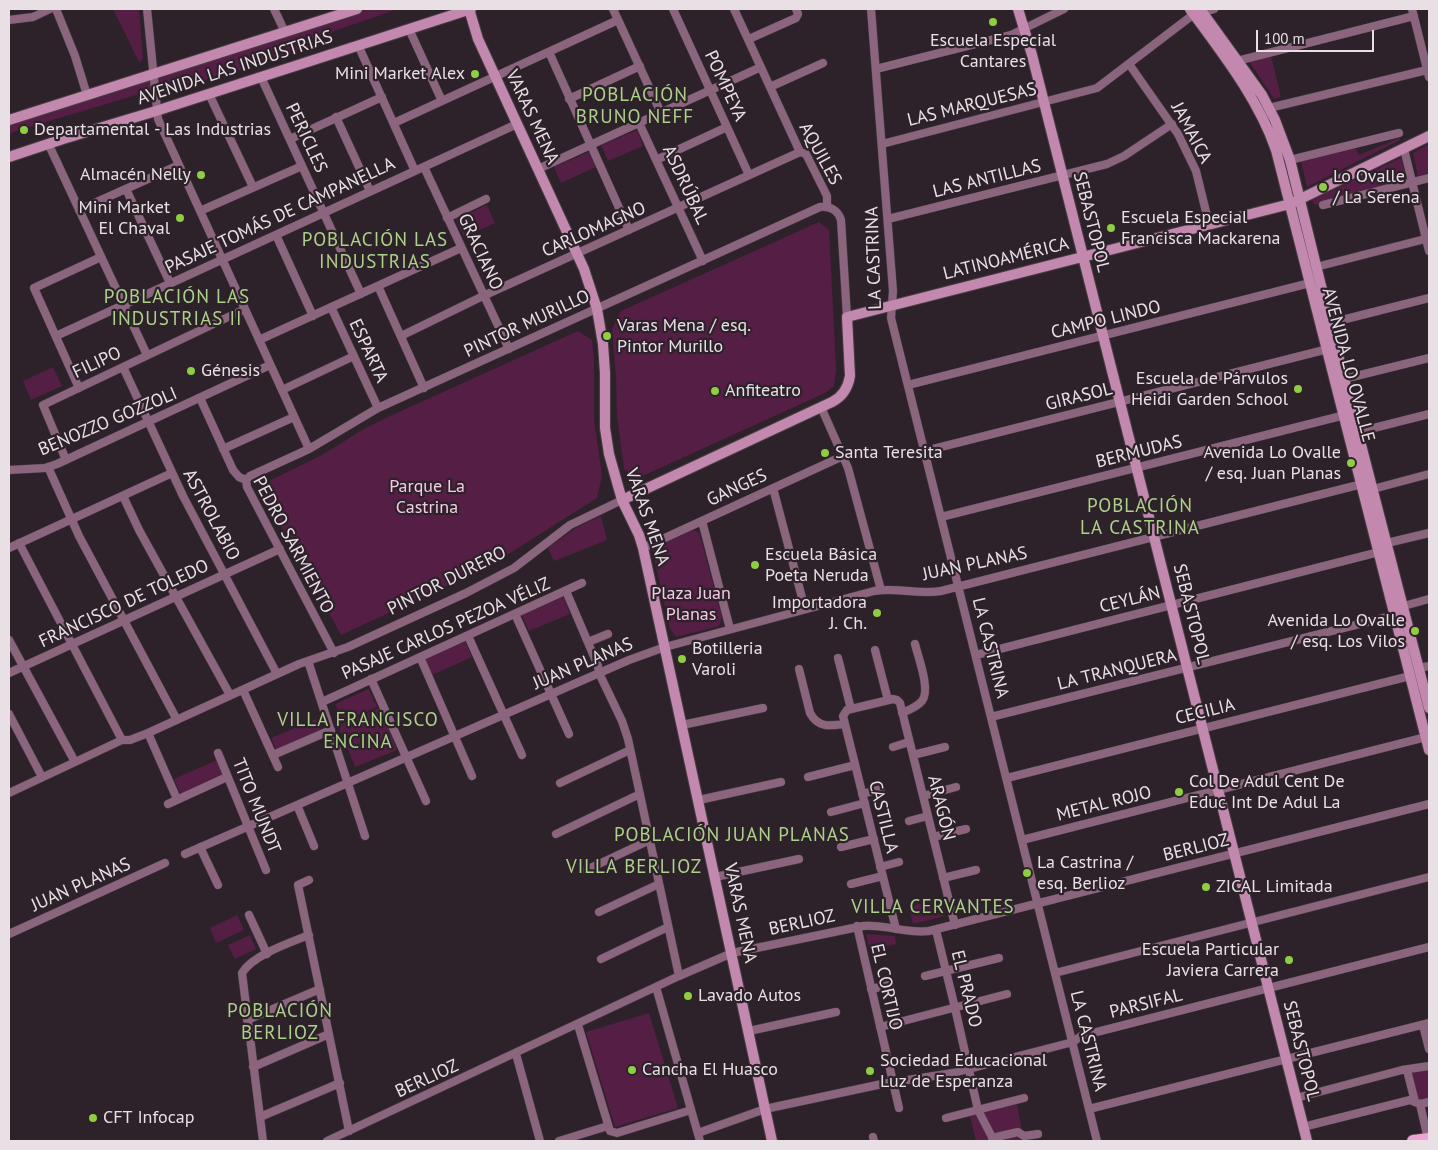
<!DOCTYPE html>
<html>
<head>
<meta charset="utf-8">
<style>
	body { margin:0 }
	#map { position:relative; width:1438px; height:1150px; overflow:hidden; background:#2e222a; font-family:"PT Sans",sans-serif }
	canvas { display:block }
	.frame { position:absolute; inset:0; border:10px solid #e8e0e5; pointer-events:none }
	.scale { position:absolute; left:1256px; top:30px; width:118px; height:22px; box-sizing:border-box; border:2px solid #e8e0e5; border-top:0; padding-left:6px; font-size:15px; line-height:18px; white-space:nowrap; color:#e8e0e5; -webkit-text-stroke:4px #2e222a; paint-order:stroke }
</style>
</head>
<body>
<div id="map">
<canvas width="1438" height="1150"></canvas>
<div class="frame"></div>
<div class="scale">100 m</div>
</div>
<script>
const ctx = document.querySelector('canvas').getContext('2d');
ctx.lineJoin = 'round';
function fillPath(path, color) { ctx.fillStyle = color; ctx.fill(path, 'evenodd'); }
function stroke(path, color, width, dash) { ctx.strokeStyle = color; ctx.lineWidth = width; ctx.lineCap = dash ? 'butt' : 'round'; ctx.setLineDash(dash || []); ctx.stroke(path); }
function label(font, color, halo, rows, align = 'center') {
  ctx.font = font + ' "PT Sans",sans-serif'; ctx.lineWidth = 4.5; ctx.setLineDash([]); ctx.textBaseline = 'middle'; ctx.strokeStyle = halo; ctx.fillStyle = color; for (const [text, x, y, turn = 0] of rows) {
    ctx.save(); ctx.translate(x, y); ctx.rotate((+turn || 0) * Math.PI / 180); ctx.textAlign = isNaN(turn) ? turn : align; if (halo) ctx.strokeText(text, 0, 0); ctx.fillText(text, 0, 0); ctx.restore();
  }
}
fillPath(new Path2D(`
	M113 9H139L143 59 139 62Z
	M368 9H398L334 31 317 44 247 68 198 82 136 95 16 131 9 134V123Z
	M1271 56 1281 97 1274 99 1249 61Z
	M637 130 643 146 608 161 601 145Z
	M1399 138 1400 140 1307 187 1301 161 1355 147 1359 155Z
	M1429 144V173L1418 176 1413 153Z
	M589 152 596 167 561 183 554 167Z
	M1401 158 1406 179 1405 181 1315 205 1312 200Z
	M487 205 495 223 464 237 456 219Z
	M819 222 829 230 836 369 834 386 825 393 638 478 624 469 617 416 616 376 612 329 621 311Z
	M578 331 592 340 594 360V419L602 476 597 498 488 567 341 635 265 497 271 480 322 455 362 430 390 416Z
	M53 367 62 386 31 400 23 381Z
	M601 516 607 540 554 561 548 548 577 527Z
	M693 530 699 532 722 617 719 626 676 637 670 629 652 549Z
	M563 596 570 614 529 631 521 614Z
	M465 641 472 657 432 675 425 659Z
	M369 689 377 707 343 722 335 704Z
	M380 708 397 750 355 767 338 725Z
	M317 719 322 731 276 750 271 738Z
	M217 760 224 776 181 795 174 779Z
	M941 898 945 916 913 924 909 907Z
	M237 915 244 930 216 943 210 928Z
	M866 934 895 936 896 944 870 950Z
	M250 935 256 949 235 959 228 945Z
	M649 1013 678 1108 615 1127 586 1032Z
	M1429 1069V1099L1419 1100 1413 1096 1409 1072Z
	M1017 1104 1024 1141H998L983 1113Z
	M977 1114 991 1141H976L970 1116Z`), '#541e45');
const street = new Path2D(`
	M56 9 75 56 87 95
	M147 9 158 119 309 449
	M274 9 285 32
	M613 9 661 113
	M673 9 749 175
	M734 9 800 152 806 154 827 196V207
	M871 9 893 291 891 318 1097 1141
	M1412 9 1429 77
	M1202 12 1214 9
	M9 20 33 17 50 9
	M409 29 442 101
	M749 39 796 18 798 14 796 9
	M358 45 415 171
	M549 52 629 230
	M1237 61 1414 16
	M1129 64 1178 134 1196 171 1209 224
	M876 69 1011 35 1064 9
	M261 77 361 294
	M770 87 823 63
	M209 94 253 187
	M569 99 640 66
	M1269 108 1427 70
	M336 117 370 191
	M394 123 618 20
	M639 123 703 261
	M290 139 382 97
	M48 143 147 355
	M882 144 1097 88 1194 14
	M1404 149 1429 251
	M656 160 727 127
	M1290 160 1399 133
	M424 167 509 349
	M538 169 761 67
	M126 189 170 283
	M1323 205 1429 178
	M79 210 179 165
	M200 211 302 166
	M447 218 486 199
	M888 219 1107 164 1124 156 1172 124
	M276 235 313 316
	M1316 267 1429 238
	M378 286 424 388
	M331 307 378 408
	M1330 323 1429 298
	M56 336 517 124
	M401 336 483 296 800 152
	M259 340 461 248
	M123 367 183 496 277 674
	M1344 379 1429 358
	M908 385 1310 283
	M79 388 34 288 101 257
	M282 390 354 356
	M200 398 233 470 239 477 246 480
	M821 407 848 468 881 590
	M1358 432 1429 414
	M223 449 294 417
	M925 451 1328 349
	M66 460 43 405 245 309
	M48 467 79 536 177 720
	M9 470 45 468 57 464 270 365
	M246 480 250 476 309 449 378 408 820 207C830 206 838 210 841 220L847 317
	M246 480 247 487 334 653
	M773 488 805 609
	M1373 489 1429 474
	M123 496 139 530 230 695
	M941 517 1345 415
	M702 521 730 629
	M19 543 122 740
	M1387 543 1429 533
	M9 548 172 473
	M643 548 843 456
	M566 591 598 666 599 673 622 721 628 739 679 976
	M1400 607 1429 599
	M515 614 569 734
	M468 636 522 755
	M9 640 75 762
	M588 642 608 634
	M875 650 888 700
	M976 655 1379 552
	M420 657 472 776
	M838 658 851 709
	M308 661 365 836
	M1419 668 1429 666
	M799 669 810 713C818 728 830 726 844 724
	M9 673 280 549
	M371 679 426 801
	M243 690 278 767
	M322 702 582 583
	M902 713C909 710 917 707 922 701 931 690 918 657 915 644
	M9 714 42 777
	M991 717 1395 615
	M682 725 763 708
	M148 733 177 799
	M893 747 909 742
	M218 753 266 870
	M273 755 331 730
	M913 755 945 747
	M808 777 855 765
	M1007 778 1410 676
	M560 783 630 750
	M9 793 122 740H130L148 733 299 664 348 647 466 593 514 568 570 525 622 500
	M862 794 881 789
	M923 796 956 787
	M699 800 781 782
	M168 804 227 777
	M297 805 314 846
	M831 812 865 803
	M909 821 928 816
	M556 834 640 794
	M933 837 966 829
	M1022 840 1426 737
	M200 847 218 885
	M841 847 874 839
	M185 854 629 660 665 647 874 591C897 587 919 595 941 591L1362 484
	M880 867 899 862
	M586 870 650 840
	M715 877 799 859
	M943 878 976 870
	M309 880 298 885 349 1131
	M851 884 883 876
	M599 912 659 884
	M249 915 267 954
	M857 926 899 1108
	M896 929 843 716 847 710 893 699 897 700 900 703 955 925
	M936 930 955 1008 978 1110 994 1141
	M9 934 165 863
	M601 959 668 927
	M1055 973 1429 877
	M925 976 999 958
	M656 987 700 1141
	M871 989 890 985
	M247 1020 320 989
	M578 1025 610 1131 617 1133 691 1110
	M1423 1025 1429 1049
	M880 1027 1007 994
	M749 1031 836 1012
	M516 1054 540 1141
	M253 1067 329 1034
	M1407 1070 1415 1102
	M1296 1098 1402 1070 1429 1066
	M1420 1104 1428 1139
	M1089 1109 1429 1023
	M260 1117 340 1083
	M946 1118 1024 1098
	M1303 1127 1410 1100 1420 1104 1429 1102
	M698 1133 765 1109 882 1084 953 1073 1073 1042 1081 1036 1429 947
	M873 1137 874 1141
	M992 1138 1018 1132 1024 1136 1038 1134
	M263 1141 242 973C253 955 289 943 309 935
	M327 1141 679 976 732 953 863 926C885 924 907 934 929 931L1429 804
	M559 1141 608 1126`);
const secondary = new Path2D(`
	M469 9 478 39 584 269 597 309 603 344 605 373V428L609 454 622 500 639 535 643 548 772 1141
	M1018 9 1032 55 1307 1141
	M1190 9C1222 53 1258 98 1276 150L1429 750
	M1200 9 1262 95 1275 120 1290 160 1344 379 1429 708
	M9 120 357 9
	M9 157 63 139 156 111 471 9
	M622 500 832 402C842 397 848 388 850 376L847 317 1290 204 1429 136`);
const primary = new Path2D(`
	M1413 1141 1429 1139`);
stroke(street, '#483d44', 9);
stroke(secondary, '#483d44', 12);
stroke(primary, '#483d44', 14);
stroke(street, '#8a657d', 8);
stroke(secondary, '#c388ae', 10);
stroke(primary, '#efa3d5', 12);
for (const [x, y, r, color] of [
	[993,22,5,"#8fcd41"],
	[475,74,5,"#8fcd41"],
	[24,130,5,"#8fcd41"],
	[201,175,5,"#8fcd41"],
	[1323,187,5,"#8fcd41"],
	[180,218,5,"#8fcd41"],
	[1111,228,5,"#8fcd41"],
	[607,336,5,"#8fcd41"],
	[191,371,5,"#8fcd41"],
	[1298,389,5,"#8fcd41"],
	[715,391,5,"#8fcd41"],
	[825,453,5,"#8fcd41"],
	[1351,463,5,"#8fcd41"],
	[755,565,5,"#8fcd41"],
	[877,613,5,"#8fcd41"],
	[1415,631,5,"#8fcd41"],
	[682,659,5,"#8fcd41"],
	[1179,792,5,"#8fcd41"],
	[1027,873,5,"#8fcd41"],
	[1206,887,5,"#8fcd41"],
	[1289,960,5,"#8fcd41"],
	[688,996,5,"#8fcd41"],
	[632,1070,5,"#8fcd41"],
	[870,1071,5,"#8fcd41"],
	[93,1118,5,"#8fcd41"]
]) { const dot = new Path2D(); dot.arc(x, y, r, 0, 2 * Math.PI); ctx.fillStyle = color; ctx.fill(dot); stroke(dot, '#2e222a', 2); }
label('18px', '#e8e0e5', '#2e222a', [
	["Escuela Especial",993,41,"center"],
	["Cantares",993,62,"center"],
	["Mini Market Alex",465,74,"right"],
	["Departamental - Las Industrias",34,130],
	["Almacén Nelly",191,175,"right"],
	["Lo Ovalle",1333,177],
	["/ La Serena",1333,198],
	["Mini Market",170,208,"right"],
	["El Chaval",170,229,"right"],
	["Escuela Especial",1121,218],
	["Francisca Mackarena",1121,239],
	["Varas Mena / esq.",617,326],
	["Pintor Murillo",617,347],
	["Génesis",201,371],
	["Escuela de Párvulos",1288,379,"right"],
	["Heidi Garden School",1288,400,"right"],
	["Anfiteatro",725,391],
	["Santa Teresita",835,453],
	["Avenida Lo Ovalle",1341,453,"right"],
	["/ esq. Juan Planas",1341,474,"right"],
	["Escuela Básica",765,555],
	["Poeta Neruda",765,576],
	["Importadora",867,603,"right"],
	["J. Ch.",867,624,"right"],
	["Avenida Lo Ovalle",1405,621,"right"],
	["/ esq. Los Vilos",1405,642,"right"],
	["Botilleria",692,649],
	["Varoli",692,670],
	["Col De Adul Cent De",1189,782],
	["Educ Int De Adul La",1189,803],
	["La Castrina /",1037,863],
	["esq. Berlioz",1037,884],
	["ZICAL Limitada",1216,887],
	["Escuela Particular",1279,950,"right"],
	["Javiera Carrera",1279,971,"right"],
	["Lavado Autos",698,996],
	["Sociedad Educacional",880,1061],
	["Luz de Esperanza",880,1082],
	["Cancha El Huasco",642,1070],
	["CFT Infocap",103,1118]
], 'left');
label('18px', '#e8e0e5', '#2e222a', [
	["AVENIDA LAS INDUSTRIAS",235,68,-18],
	["POMPEYA",725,86,65],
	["LAS MARQUESAS",972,105,-14],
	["VARAS MENA",532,117,65],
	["JAMAICA",1191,133,62],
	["PERICLES",306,138,65],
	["AQUILES",820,154,61],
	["LAS ANTILLAS",987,179,-14],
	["ASDRÚBAL",685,185,65],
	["PASAJE TOMÁS DE CAMPANELLA",280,216,-25],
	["SEBASTOPOL",1091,222,76],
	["CARLOMAGNO",594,230,-24],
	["GRACIANO",480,252,65],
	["LA CASTRINA",874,258,-92],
	["LATINOAMÉRICA",1006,259,-14],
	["CAMPO LINDO",1106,320,-14],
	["PINTOR MURILLO",527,324,-25],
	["ESPARTA",368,351,65],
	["FILIPO",97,363,-25],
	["AVENIDA LO OVALLE",1348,365,75],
	["GIRASOL",1079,397,-14],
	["BENOZZO GOZZOLI",108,422,-23],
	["BERMUDAS",1139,452,-14],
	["GANGES",737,488,-25],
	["ASTROLABIO",211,515,62],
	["VARAS MENA",647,517,71],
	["PEDRO SARMIENTO",293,545,62],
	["JUAN PLANAS",975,564,-12],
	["PINTOR DURERO",447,581,-27],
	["CEYLÁN",1130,600,-14],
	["FRANCISCO DE TOLEDO",124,604,-25],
	["SEBASTOPOL",1191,614,76],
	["PASAJE CARLOS PEZOA VÉLIZ",446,629,-24],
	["LA CASTRINA",990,648,76],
	["JUAN PLANAS",583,664,-23],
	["LA TRANQUERA",1117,670,-14],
	["CECILIA",1205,712,-14],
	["METAL ROJO",1104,804,-14],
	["TITO MUNDT",256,806,68],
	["ARAGÓN",941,808,76],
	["CASTILLA",883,817,76],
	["BERLIOZ",1196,848,-14],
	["JUAN PLANAS",81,885,-24],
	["VARAS MENA",740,913,78],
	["BERLIOZ",802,923,-12],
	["EL CORTIJO",886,987,77],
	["EL PRADO",966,989,76],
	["PARSIFAL",1146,1004,-14],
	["LA CASTRINA",1088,1041,76],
	["SEBASTOPOL",1301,1051,76],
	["BERLIOZ",427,1079,-25]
]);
label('18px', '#f7c9e6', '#2e222a', [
	["Parque La",427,487],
	["Castrina",427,508],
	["Plaza Juan",691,594],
	["Planas",691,615]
]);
ctx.letterSpacing = '1px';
label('19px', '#add08b', '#2e222a', [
	["POBLACIÓN",635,96],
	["BRUNO NEFF",635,118],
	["POBLACIÓN LAS",375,241],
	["INDUSTRIAS",375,263],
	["POBLACIÓN LAS",177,298],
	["INDUSTRIAS II",177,320],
	["POBLACIÓN",1140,507],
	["LA CASTRINA",1140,529],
	["VILLA FRANCISCO",358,721],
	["ENCINA",358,743],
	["POBLACIÓN JUAN PLANAS",732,836],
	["VILLA BERLIOZ",634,868],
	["VILLA CERVANTES",933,908],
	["POBLACIÓN",280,1012],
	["BERLIOZ",280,1034]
]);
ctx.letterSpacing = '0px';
</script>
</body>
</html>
